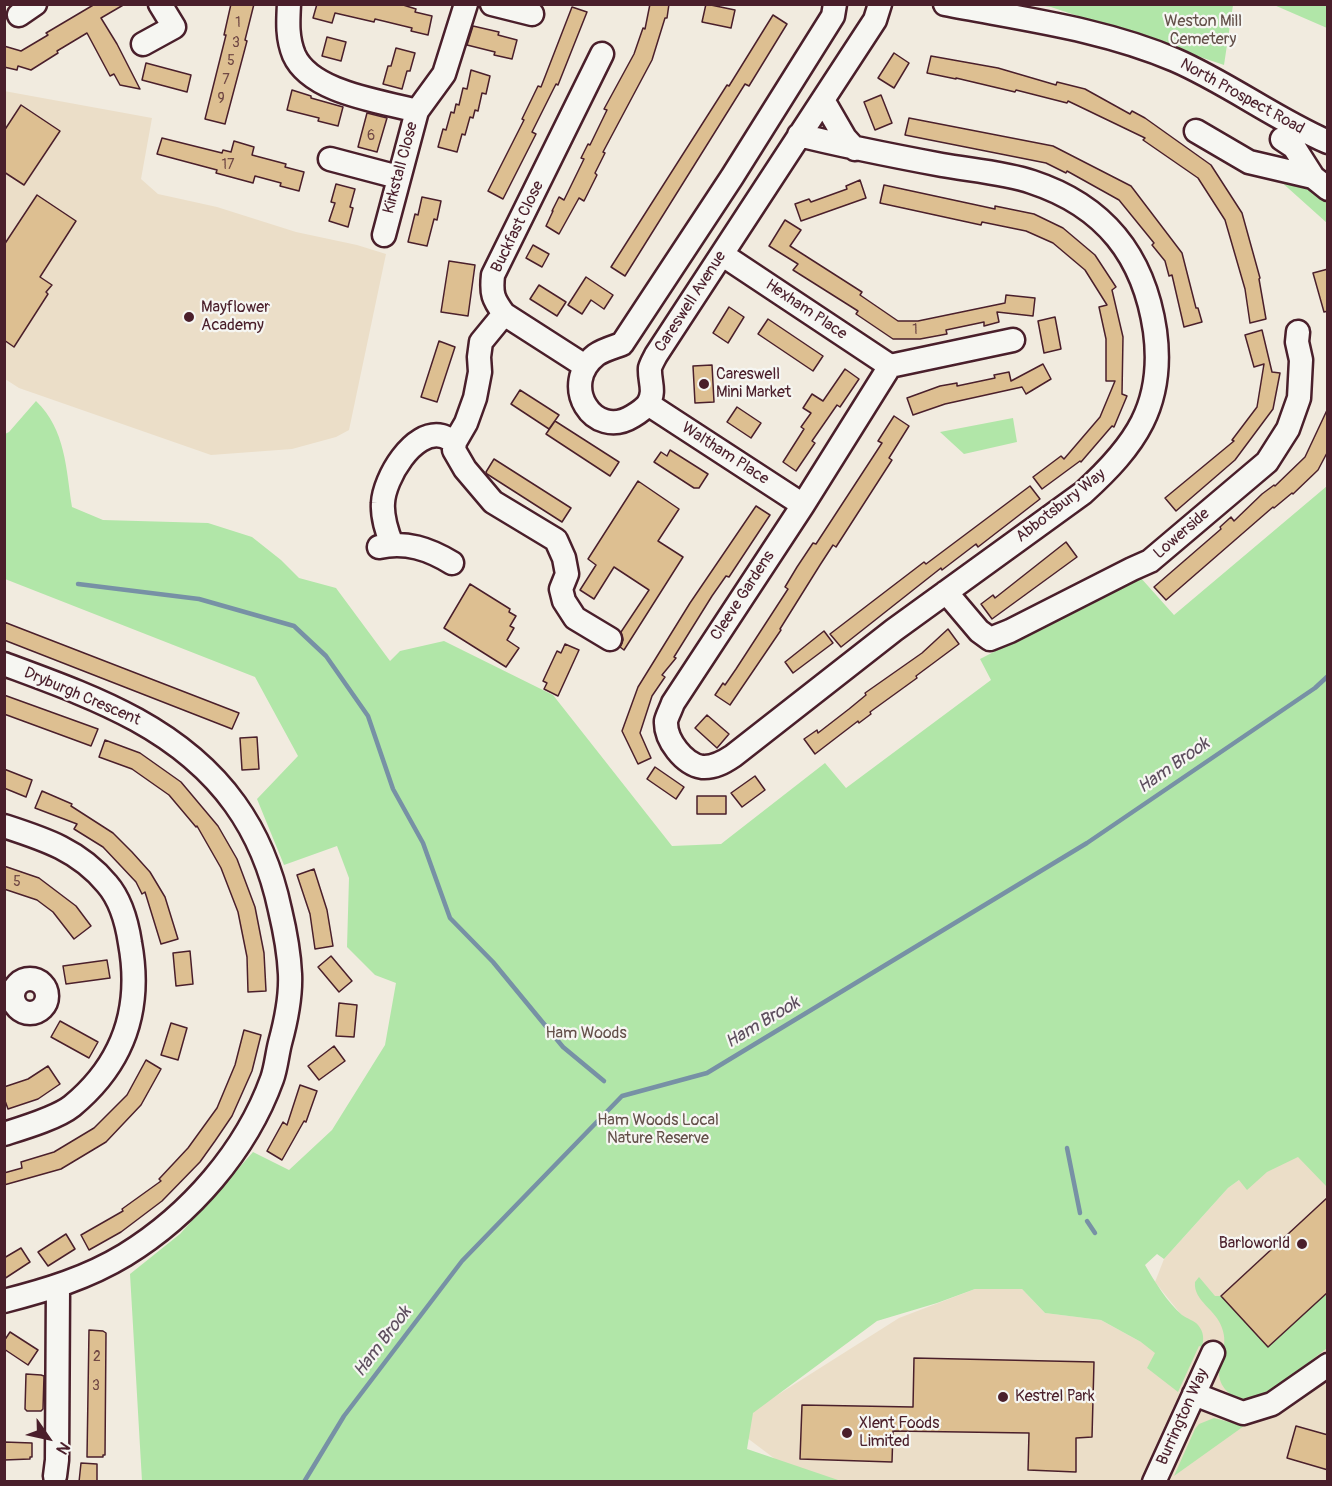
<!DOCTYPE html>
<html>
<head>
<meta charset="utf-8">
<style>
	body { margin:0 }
	#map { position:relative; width:1332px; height:1486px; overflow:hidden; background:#f1ebdf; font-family:Pangolin,sans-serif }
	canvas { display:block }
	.frame { position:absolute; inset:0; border:6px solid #4a1f2b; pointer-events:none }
	.north { position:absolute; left:18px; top:1408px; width:60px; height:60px; -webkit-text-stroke:4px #f6f6f2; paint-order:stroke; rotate:124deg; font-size:16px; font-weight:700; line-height:24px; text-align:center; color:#4a1f2b }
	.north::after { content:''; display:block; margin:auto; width:21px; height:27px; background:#4a1f2b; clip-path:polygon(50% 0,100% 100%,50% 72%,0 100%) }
</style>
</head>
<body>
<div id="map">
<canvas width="1332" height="1486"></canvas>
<div class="frame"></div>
<div class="north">N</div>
</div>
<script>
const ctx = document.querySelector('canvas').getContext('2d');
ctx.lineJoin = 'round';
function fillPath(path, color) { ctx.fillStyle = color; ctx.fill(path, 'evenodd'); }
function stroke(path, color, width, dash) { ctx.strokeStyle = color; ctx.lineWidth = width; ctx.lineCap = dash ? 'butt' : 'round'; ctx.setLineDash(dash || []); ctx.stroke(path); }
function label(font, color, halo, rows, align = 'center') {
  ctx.font = font + ' Pangolin,sans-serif'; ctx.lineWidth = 4.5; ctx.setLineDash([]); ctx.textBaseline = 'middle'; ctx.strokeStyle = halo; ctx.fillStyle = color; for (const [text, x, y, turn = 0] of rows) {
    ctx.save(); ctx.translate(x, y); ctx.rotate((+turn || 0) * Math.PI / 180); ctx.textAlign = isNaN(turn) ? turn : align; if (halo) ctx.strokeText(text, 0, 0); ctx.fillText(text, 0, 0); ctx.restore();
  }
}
fillPath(new Path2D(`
	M4 91 152 118 141 179 158 194 217 207 296 232 357 245 386 254 349 430 336 437 292 449 211 455 19 388 5 379Z
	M1301 1144 1327 1164V1481H819L787 1468 730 1425 899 1318 975 1289H1022L1045 1313 1101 1320 1141 1342 1183 1317 1155 1282 1164 1259 1228 1188 1267 1160Z`), '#ebdec8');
fillPath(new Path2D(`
	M1037 5H1233L1224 65 1051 7Z
	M1274 5H1327V28Z
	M1259 162 1327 181V223Z
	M36 401C66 430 66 469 72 507L103 520 208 523 252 537 281 560 299 578 336 588 390 661 400 651 444 641 553 695 672 846 721 844 825 763 846 788 991 680 980 659 1140 577 1174 615 1327 486V1187L1298 1157 1267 1172 1247 1190 1239 1180 1228 1188 1164 1259 1157 1254 1145 1265C1155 1282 1167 1302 1182 1315 1187 1319 1194 1320 1198 1325 1204 1332 1204 1339 1202 1347L1199 1346 1178 1392 1147 1368 1155 1353 1141 1342 1101 1320 1045 1313 1022 1289H975L937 1303 877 1321 753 1413 747 1449 841 1481H142L130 1274 180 1234 253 1152 289 1170 332 1130 385 1045 396 983 375 975 347 947 349 878 337 846 284 865 257 799 298 756 255 677 5 579V434L9 432Z
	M1013 418 1017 442 964 454 940 432Z
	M1199 1277 1215 1296H1221L1268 1347 1327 1292V1348C1310 1361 1269 1395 1250 1400 1243 1402 1235 1398 1229 1393 1223 1388 1219 1381 1219 1373 1218 1357 1229 1347 1222 1328 1217 1310 1193 1301 1195 1282Z
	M1214 1418 1244 1426 1174 1476 1195 1429 1199 1424Z`), '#b1e6a8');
stroke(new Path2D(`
	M78 584 199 599 294 626 326 656 368 716 393 789 423 843 450 918 493 962 563 1047 604 1081
	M1067 1148 1080 1213
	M1087 1221 1095 1233
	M304 1482 344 1416 462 1261 622 1096 707 1073 1087 843 1315 688 1328 676`), '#7791a5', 4.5);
const building = new Path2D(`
	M95 4H125L101 18 117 44 140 89 120 85 114 74 110 76 87 33 57 51 58 53 31 70 18 66 17 70 4 67V46L21 51 48 35 46 33Z
	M231 4H254L245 40 247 41 225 124 205 119 226 35H224Z
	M317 4H400L416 9 415 12 432 16 428 35 411 31 412 28 375 19 374 22 335 13 332 23 313 18Z
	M650 4H669L667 18H665L652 60 603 152 605 153 595 173 597 175 584 201 579 198 559 234 546 226 553 211H552L559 197 564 200 584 159 581 158 588 144 590 145 607 110 604 109 634 54 643 28 645 29Z
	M706 4 735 10 731 28 702 22Z
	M572 7 587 12 558 85 556 84 532 132 536 134 503 199 488 191 524 120 522 119 538 86 541 87Z
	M773 15 787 24 749 86 745 84 625 276 611 267 727 85 729 86Z
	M473 26 499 32 498 35 517 40 512 59 494 55 495 52 467 45Z
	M327 37 346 42 341 61 322 56Z
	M396 48 415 53 410 71H407L402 89 383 84 388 66H391Z
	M894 53 909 63 894 88 878 78Z
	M931 56 998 68 1056 85 1057 82 1085 89 1130 114 1132 111 1145 118 1211 165 1242 213 1260 278 1259 279 1266 319 1250 323 1245 289 1225 220 1198 178 1143 140 1145 138 1068 101 1067 103 1016 90 1015 92 956 78V79L927 73Z
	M146 63 191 75 187 92 142 80Z
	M471 70 490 76 486 94 482 93 478 111 475 110 473 118 470 117 465 135 462 134 457 152 438 147 443 129 446 130 451 112 454 113 456 104 459 105 463 88 467 89Z
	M292 90 311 96V98L343 107 338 126 318 121 319 118 287 110Z
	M881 95 892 123 875 130 864 102Z
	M21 105 60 131 24 185 4 172V131Z
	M367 113 387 118 377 152 358 147Z
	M909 118 1053 146 1131 186 1182 253 1196 308H1198L1202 322 1184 327 1172 275 1169 276 1165 261 1152 245 1154 243 1119 200 1067 171 1066 173 1046 163 905 135Z
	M162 138 222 153 223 150 231 152 234 141 254 147 252 155 286 164 285 167 304 172 299 191 280 186 281 183 255 176 253 183 216 173 217 170 157 154Z
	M860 180 866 198 801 221 795 204 809 199 811 202 847 189 846 186Z
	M336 184 355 189 350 207 353 208 348 227 329 221 335 203 331 202Z
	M884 185 995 209V206L1034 214 1063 228 1095 255 1116 287 1112 290 1123 337 1122 394 1127 396 1114 427 1112 426 1081 462 1080 461 1042 489 1033 477 1061 456 1064 459 1100 417 1115 381H1106V339L1099 307 1107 305 1085 270 1053 243 1026 231 982 222 981 225 880 203Z
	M37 195 76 221 40 277 52 285 46 292 48 294 14 347 4 340V245Z
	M422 197 441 201 437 220 434 219 427 246 408 242 415 214 418 215Z
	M785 220 801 230 790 246 862 292 860 295 898 321H918L1005 303 1006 295 1035 298 1033 316 997 312 999 322 984 326V322L946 330 947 334 920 339H893L856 314 858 311 793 270 798 264 769 246Z
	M533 245 549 254 542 267 526 258Z
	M449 261 475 265 468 316 441 312Z
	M1328 269V311L1324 312 1313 273Z
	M586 277 613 295 604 309 591 300 582 314 568 305Z
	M539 285 566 302 557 316 530 299Z
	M729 307 744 317 728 343 713 333Z
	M1055 317 1061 349 1044 353 1038 321Z
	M768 319 823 356 813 371 758 334Z
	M1262 330 1272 372 1280 373 1273 409 1235 460 1176 511 1165 498 1234 441 1232 440 1257 407 1264 364 1254 367 1245 335Z
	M439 341 455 347 437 402 421 397Z
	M1043 364 1051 379 1026 394 1022 387 945 404 913 415 907 398 940 386 957 383V386L995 378 994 375 1009 372 1011 381Z
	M712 365 714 402 695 403 693 366Z
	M845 369 859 379 840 407 837 405 812 441 815 443 796 471 783 462 804 429 801 427 811 413 803 408 812 394 823 401Z
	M520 390 559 415 549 429 511 404Z
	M737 407 761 423 751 438 727 422Z
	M1328 408V451L1318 470 1293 494 1292 493 1274 508 1273 507 1166 600 1154 587 1221 529 1220 527 1231 517 1234 521 1262 494 1274 485 1275 486 1305 457Z
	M894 416 909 426 889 458 892 460 836 547 833 545 820 565 780 629 781 630 730 705 715 695 723 683 725 685 736 669 788 589 785 587 797 567 813 543 816 544 882 443 878 441Z
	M555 421 619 462 610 476 546 434Z
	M670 450 708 474 699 488H694L654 462 661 452 667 456Z
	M494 459 571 508 562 522 487 474 486 472Z
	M638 481 679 509 658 541 683 557 624 650 620 647 623 640 621 632 649 590 614 567 594 599 580 590 596 565 588 559Z
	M1030 486 1040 499 978 547 976 544 942 570 941 568 841 647 830 634 924 562 926 564Z
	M756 506 770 515 729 577 726 576 712 596 674 657 676 658 662 675 665 677 652 696 640 733 651 758 638 764 622 731 638 687 690 603Z
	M1066 542 1077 557 992 619 981 604 993 595 995 598Z
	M470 584 510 609 509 612 516 616 510 626 514 628 507 640 519 648 506 667 444 628Z
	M4 622 239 713 232 729 4 640Z
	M948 629 959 644 916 676 917 678 870 712 871 714 859 723 858 721 815 754 804 739 817 730 818 733 849 709 866 695 865 693 922 653Z
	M824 631 833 643 793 673 785 662Z
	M565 644 579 650 558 696 544 689 547 683 543 681 557 651 561 653Z
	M4 695 98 729 91 746 4 714Z
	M707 715 729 734 717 748 695 728Z
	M257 737 259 769 242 770 240 738Z
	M105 740 140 753 181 782 218 826 237 859 255 907 264 953 266 991 248 992 247 957 238 912 221 868 197 826 196 827 169 795 132 769 99 757Z
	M655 767 684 787 676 799 647 779Z
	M4 769 32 780 26 797 4 788Z
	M755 776 765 790 742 807 731 793Z
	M42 791 72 804 71 806 113 833 132 852 150 872 165 897 178 939 161 944 145 892 142 894 136 882 103 847 74 829 77 824 35 808Z
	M697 796H726V814H697Z
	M4 866 39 878 76 906 91 926 74 939 53 912 37 900 4 889Z
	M314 869 327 910 333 946 315 949 310 914 297 875Z
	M190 951 193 984 176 986 173 953Z
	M331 956 352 981 339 992 318 967Z
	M107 960 110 978 66 984 63 966Z
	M339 1003 357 1005 354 1037 336 1036Z
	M60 1021 98 1042 89 1058 51 1037Z
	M171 1023 187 1028 178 1060 161 1055Z
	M244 1030 261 1035 252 1071 232 1116 215 1141 200 1162 162 1201 121 1232 89 1250 81 1235 123 1211 122 1209 161 1181 159 1179 188 1148 217 1108 235 1065Z
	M334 1046 345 1061 319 1080 308 1066Z
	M146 1060 161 1069 141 1105 106 1142 61 1169 4 1185V1173L22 1168 21 1162 54 1152 94 1128 127 1095Z
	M48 1066 60 1084 38 1099 8 1109 4 1098V1087L28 1079Z
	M300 1085 317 1091 306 1122 304 1121 282 1160 267 1151 283 1122 287 1125Z
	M1328 1197V1292L1268 1347 1221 1296Z
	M66 1234 75 1249 48 1266 38 1252Z
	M21 1248 30 1262 4 1279V1258Z
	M89 1330 103 1331 106 1333 105 1455H103V1457H87Z
	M10 1332 38 1350 28 1365 4 1349V1341Z
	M914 1358 1094 1362 1092 1437 1076 1438V1472L1028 1470 1029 1433 893 1431 892 1462 800 1459 802 1405 913 1407Z
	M26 1374 41 1375 44 1376 43 1409 41 1411H27L25 1409Z
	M1296 1426 1328 1435V1470L1287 1458Z
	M4 1442 32 1443V1457H30V1459L4 1460Z
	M81 1463 97 1464V1482H79Z`);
fillPath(building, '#ddbf91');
stroke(building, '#4a1f2b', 1.5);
const minor = new Path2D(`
	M289 4C288 22 287 38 294 55 311 93 381 101 417 111
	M492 4 532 14
	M835 4 833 16 732 177 622 344C614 347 603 350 596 355 559 384 593 441 633 416 638 413 644 409 648 404 656 391 649 381 650 368 651 364 654 359 656 355L875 20 880 4
	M945 4C1022 19 1103 29 1175 60 1228 83 1275 119 1328 142
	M19 15 35 4
	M143 44 174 27 160 4
	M823 100 845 138 855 149
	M1196 131 1249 162 1313 177 1328 189
	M799 135C847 147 894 156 942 165 970 170 1006 173 1032 182 1105 206 1144 256 1155 331 1165 405 1135 446 1083 493L894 630 733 756C724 762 714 768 702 767 684 764 665 740 666 721 667 716 671 709 673 703L803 505 890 366
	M1282 139 1294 147 1313 177
	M330 159 398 177
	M384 235 417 111 444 74 466 4
	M723 255 890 366
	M504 314 481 342 479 357 480 372 475 398 466 423 455 442 454 450 465 469 493 502 556 540 564 558 567 574 561 589 564 601 575 618 610 639
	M585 366 504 314C493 299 491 294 493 275L602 54
	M890 366 1013 340
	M648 404 803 505
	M392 544C387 533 382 516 383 503 384 479 413 429 442 436 446 437 451 440 455 442
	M379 547C406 541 429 549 452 563
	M946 592 979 631 990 639 1010 631 1132 569 1150 561 1267 462 1288 429 1299 398 1301 360 1297 342 1298 332
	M4 664C90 696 179 726 235 804 258 836 272 872 280 910 285 931 289 952 290 974 291 996 286 1021 280 1043 277 1055 276 1068 272 1079 246 1151 190 1215 125 1255 87 1278 47 1290 4 1301
	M4 826C44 839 79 850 107 884 120 899 127 923 130 943 142 1008 124 1063 72 1106 57 1118 23 1128 4 1134
	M13 996a17 17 0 1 1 34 0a17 17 0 1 1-34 0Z
	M1194 1394 1243 1413 1272 1404 1328 1365
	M55 1476 57 1460 58 1287
	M1154 1482 1213 1353`);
stroke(minor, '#4a1f2b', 27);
stroke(minor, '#f6f6f2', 22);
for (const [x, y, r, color] of [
	[189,317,6,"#4a1f2b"],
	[704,384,6,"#4a1f2b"],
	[1302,1244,6,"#4a1f2b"],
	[1003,1397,6,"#4a1f2b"],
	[847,1433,6,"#4a1f2b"]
]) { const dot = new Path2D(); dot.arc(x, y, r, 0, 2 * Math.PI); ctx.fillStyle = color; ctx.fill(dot); stroke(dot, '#f6f6f2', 2); }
label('14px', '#6f4744', null, [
	["1",238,23],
	["3",236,43],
	["5",231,61],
	["7",226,80],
	["9",221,99],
	["6",371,136],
	["17",228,165],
	["1",915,330],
	["5",17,882],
	["2",97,1357],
	["3",96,1386]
]);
label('16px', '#64514a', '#f6f6f2', [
	["Weston Mill",1203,22],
	["Cemetery",1203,40],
	["Ham Woods",586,1034],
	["Ham Woods Local",658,1121],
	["Nature Reserve",658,1139]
]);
label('16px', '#4a1f2b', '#f6f6f2', [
	["North Prospect Road",1242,97,29],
	["Kirkstall Close",401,168,-75],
	["Buckfast Close",518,227,-64],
	["Careswell Avenue",691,302,-57],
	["Hexham Place",806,310,34],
	["Waltham Place",725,454,33],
	["Abbotsbury Way",1061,506,-38],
	["Lowerside",1182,534,-41],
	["Cleeve Gardens",743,596,-57],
	["Dryburgh Crescent",82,697,23],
	["Burrington Way",1183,1417,-66]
]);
label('16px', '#4a1f2b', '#f6f6f2', [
	["Mayflower",201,308],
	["Academy",201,326],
	["Careswell",716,375],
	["Mini Market",716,393],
	["Barloworld",1290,1244,"right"],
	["Kestrel Park",1015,1397],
	["Xlent Foods",859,1424],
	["Limited",859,1442]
], 'left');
label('italic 18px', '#5d4e5e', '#f6f6f2', [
	["Ham Brook",1174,766,-35],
	["Ham Brook",763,1023,-31],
	["Ham Brook",383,1342,-53]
]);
</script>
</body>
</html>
